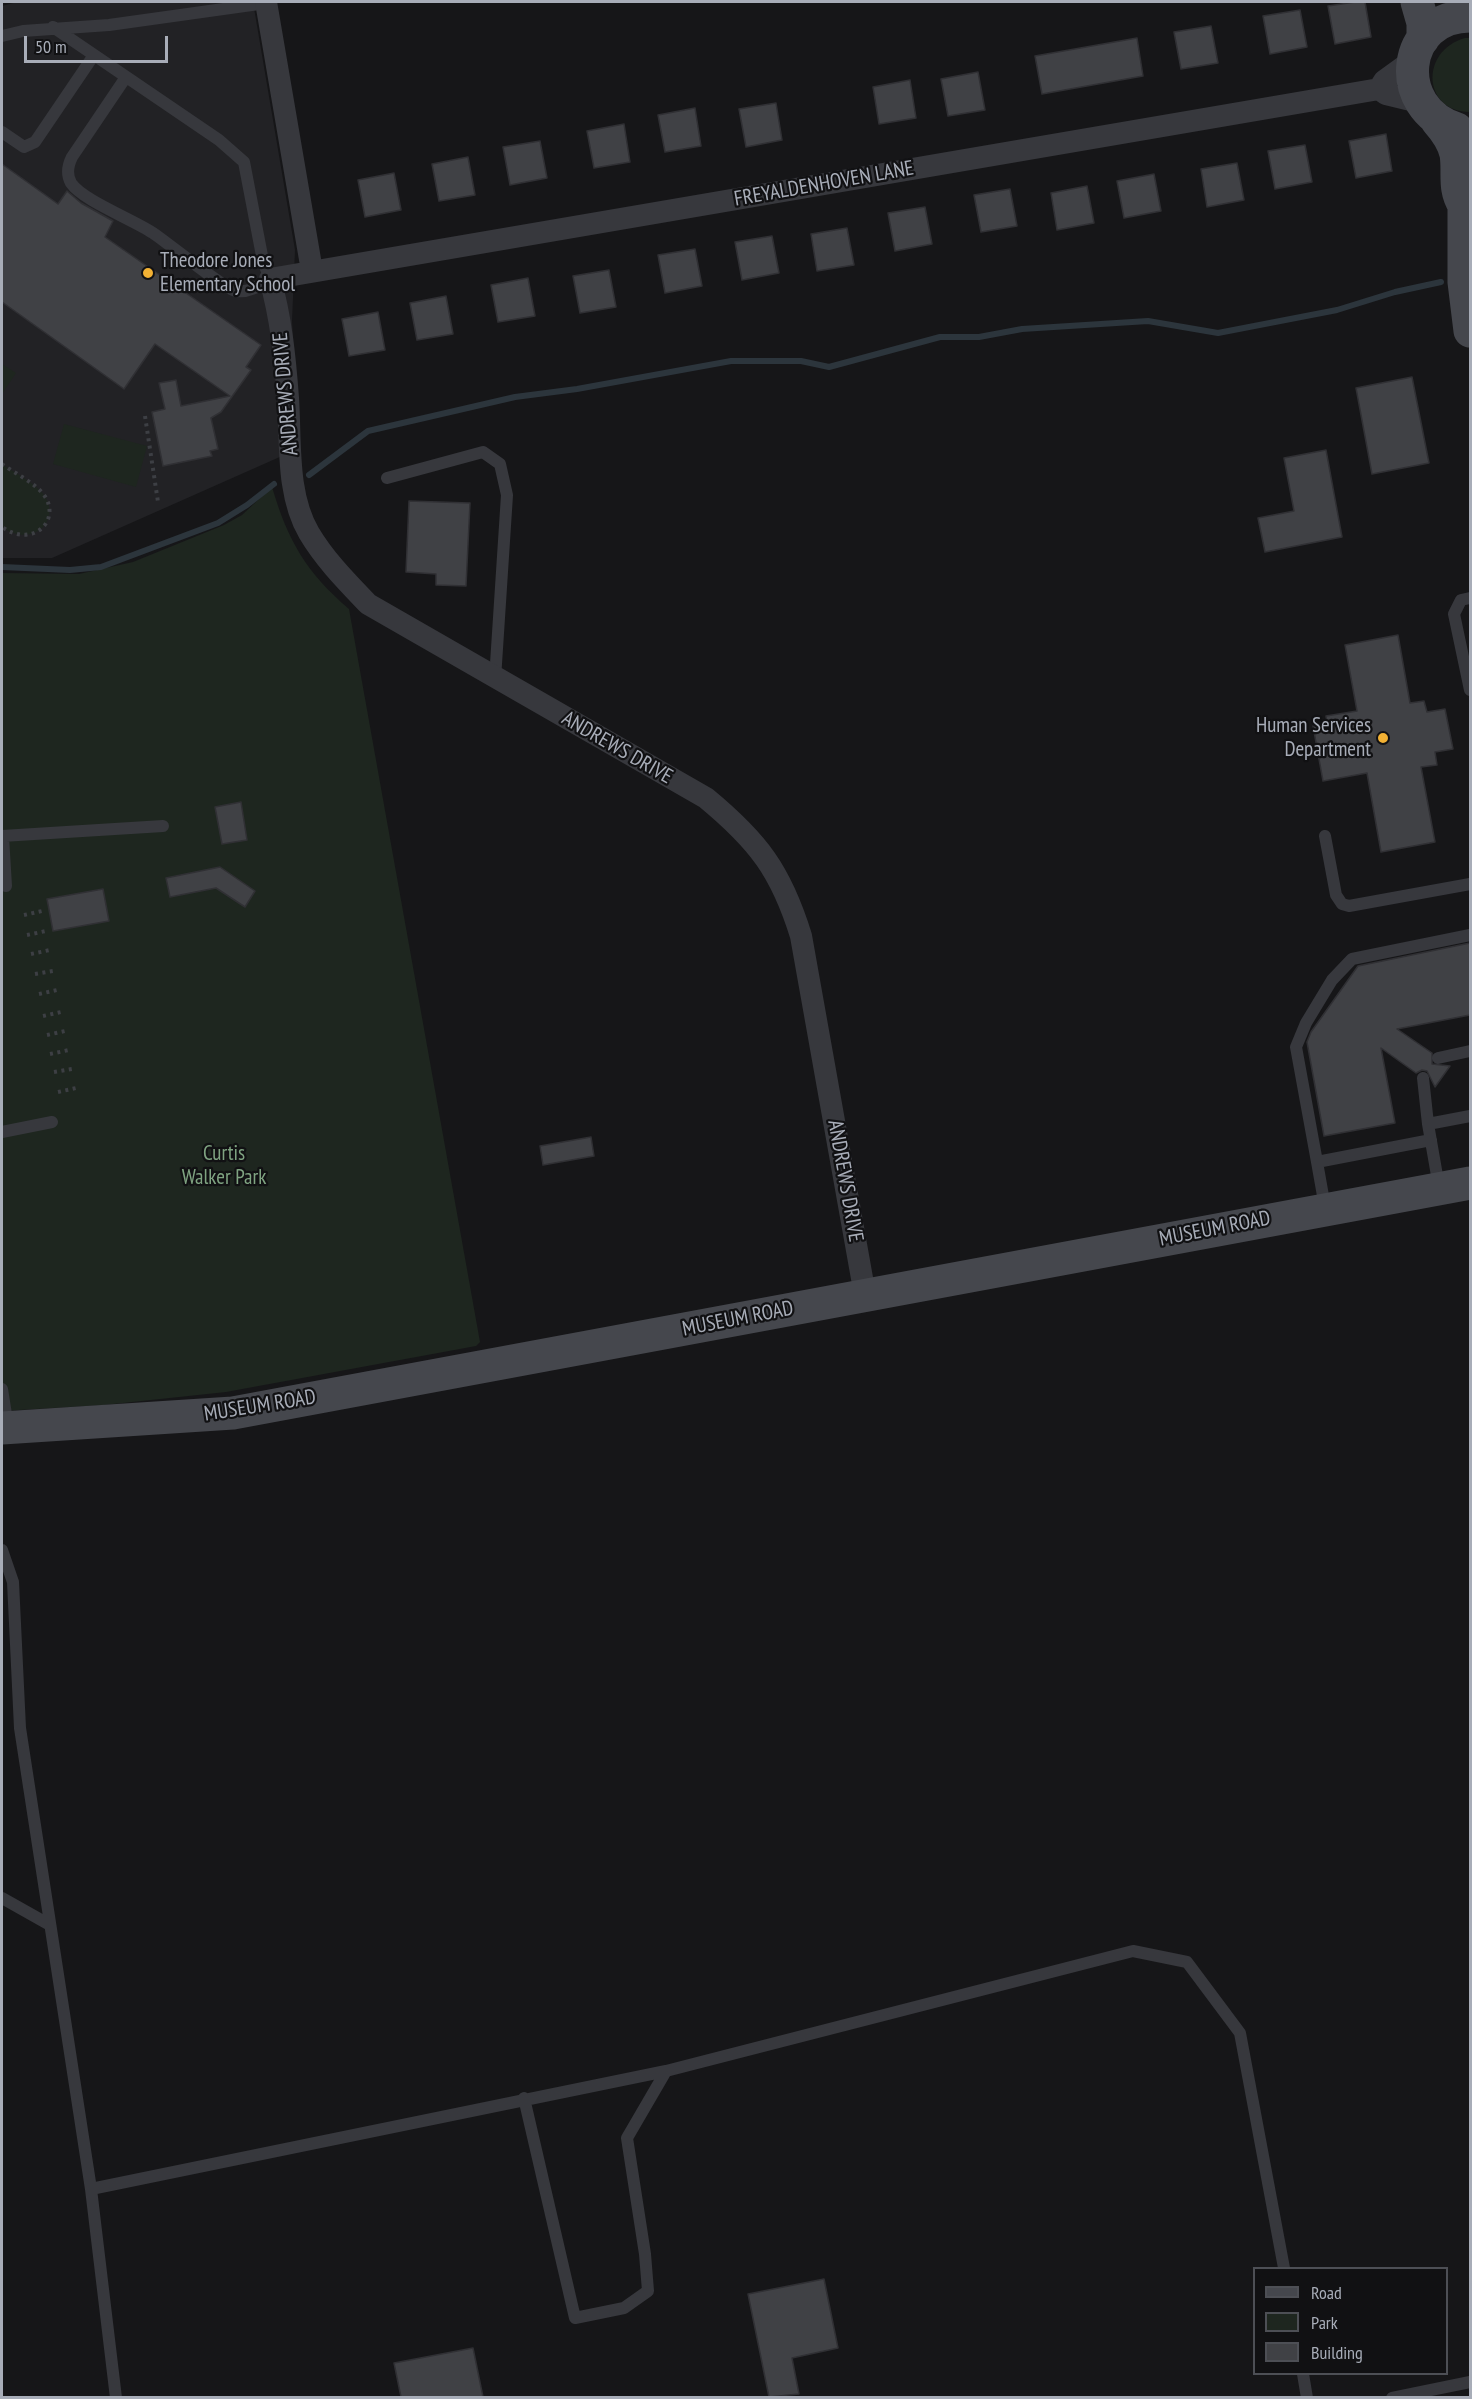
<!DOCTYPE html>
<html>
<head>
<meta charset="utf-8">
<style>
	body { margin:0 }
	#map { position:relative; width:1472px; height:2399px; overflow:hidden; background:#161618; font-family:"PT Sans Narrow",sans-serif }
	canvas { display:block }
	.frame { position:absolute; inset:0; border:3px solid #a8adb8; pointer-events:none }
	.legend { position:absolute; left:1253px; top:2267px; width:195px; height:108px; box-sizing:border-box; background:#111113; border:2px solid #4d4f55; margin:0; padding:8px 10px; list-style:none; font-size:18px; color:#a8adb8 }
	.legend li { display:flex; align-items:center; gap:12px; height:30px }
	.legend b { width:30px; border:2px solid #4d4f55 }
	.scale { position:absolute; left:24px; top:36px; width:144px; height:27px; box-sizing:border-box; border:3px solid #a8adb8; border-top:0; padding-left:8px; font-size:18px; line-height:21px; white-space:nowrap; color:#a8adb8; -webkit-text-stroke:4px #111113; paint-order:stroke }
</style>
</head>
<body>
<div id="map">
<canvas width="1472" height="2399"></canvas>
<div class="frame"></div>
<ul class="legend">
<li><b style="height:8px;background:#45474d"></b>Road</li>
<li><b style="height:16px;background:#1e261f"></b>Park</li>
<li><b style="height:16px;background:#404145"></b>Building</li>
</ul>
<div class="scale">50 m</div>
</div>
<script>
const ctx = document.querySelector('canvas').getContext('2d');
ctx.lineJoin = 'round';
function fillPath(path, color) { ctx.fillStyle = color; ctx.fill(path, 'evenodd'); }
function stroke(path, color, width, dash) { ctx.strokeStyle = color; ctx.lineWidth = width; ctx.lineCap = dash ? 'butt' : 'round'; ctx.setLineDash(dash || []); ctx.stroke(path); }
function label(font, color, halo, rows, align = 'center') {
  ctx.font = font + ' "PT Sans Narrow",sans-serif'; ctx.lineWidth = 4.5; ctx.setLineDash([]); ctx.textBaseline = 'middle'; ctx.strokeStyle = halo; ctx.fillStyle = color; for (const [text, x, y, turn = 0] of rows) {
    ctx.save(); ctx.translate(x, y); ctx.rotate((+turn || 0) * Math.PI / 180); ctx.textAlign = isNaN(turn) ? turn : align; if (halo) ctx.strokeText(text, 0, 0); ctx.fillText(text, 0, 0); ctx.restore();
  }
}
fillPath(new Path2D(`
	M17 2H253L295 250 292 321 300 448 52 558H2V6Z`), '#222225');
fillPath(new Path2D(`
	M1465 38H1470V112C1423 112 1419 51 1465 38Z
	M2 364 16 373 2 394Z
	M64 424 147 446 136 487 53 464Z
	M2 464C14 473 34 482 44 495 62 520 33 549 2 527Z
	M272 487C288 541 306 572 349 609L480 1342 476 1346 226 1392 104 1405 2 1411V573L79 574 133 562 224 525 242 515Z`), '#1e261f');
stroke(new Path2D(`
	M309 475 368 431 515 397 577 389 731 361H801L829 367 940 337H979L1022 329 1148 321 1218 333 1337 310 1395 292 1441 282
	M2 567 70 570 101 567 218 523 247 505 274 484`), '#2c353c', 6);
const building = new Path2D(`
	M1355 2H1365L1371 37 1335 44 1328 6Z
	M1300 10 1307 47 1270 54 1263 16Z
	M1211 26 1218 63 1181 69 1174 32Z
	M1137 38 1143 76 1042 94 1035 56Z
	M978 72 985 110 948 116 941 79Z
	M910 80 916 118 879 124 873 87Z
	M776 103 782 140 746 147 739 109Z
	M695 108 701 146 665 152 658 115Z
	M624 124 630 162 594 168 587 131Z
	M1386 134 1392 171 1356 178 1349 141Z
	M540 141 547 178 510 185 503 147Z
	M1305 145 1312 182 1275 189 1268 151Z
	M468 157 475 195 439 201 432 164Z
	M1237 163 1244 200 1207 207 1201 169Z
	M2 164 58 204 67 191 81 203 113 221 105 237 261 345 246 367 251 370 221 412 211 418 218 449 210 451 212 456 163 466 152 412 165 409 159 383 176 380 181 406 230 396 155 344 124 389 2 302Z
	M394 173 401 210 365 217 358 180Z
	M1154 174 1161 211 1124 218 1117 181Z
	M1087 186 1094 223 1057 230 1051 193Z
	M1010 189 1017 226 981 232 974 195Z
	M925 207 932 244 895 251 888 213Z
	M847 228 854 265 817 271 811 234Z
	M772 236 779 273 742 280 735 242Z
	M695 249 702 286 665 293 658 255Z
	M609 270 616 307 580 313 573 276Z
	M528 278 535 316 498 322 491 285Z
	M446 296 453 334 417 340 410 303Z
	M378 312 385 350 349 356 342 319Z
	M1412 377 1429 463 1372 474 1356 388Z
	M1326 450 1342 537 1265 552 1258 518 1294 511 1284 458Z
	M409 501 470 503 466 586 436 585V574L406 572Z
	M1398 635 1410 703 1424 701 1427 712 1445 709 1453 749 1435 752 1437 765 1421 767 1435 842 1381 852 1367 773 1323 781 1313 726 1327 724 1326 716 1357 711 1345 645Z
	M241 802 247 840 222 844 215 807Z
	M220 867 255 891 245 907 216 888 170 897 166 878Z
	M103 889 109 921 53 931 47 899Z
	M1470 943V1015L1397 1029 1432 1053V1064L1450 1066 1435 1087 1427 1071 1422 1070 1416 1073 1381 1048 1395 1123 1324 1136 1307 1042 1311 1032 1358 966Z
	M591 1137 594 1156 543 1165 540 1146Z
	M824 2279 838 2348 792 2358 799 2394 769 2397 748 2294Z
	M473 2348 483 2397H401L394 2363Z`);
fillPath(building, '#404145');
stroke(building, '#303034', 1.5);
stroke(new Path2D(`
	M145 416 158 502
	M2 464C14 473 34 482 44 495 62 520 33 549 2 527
	M24 915 42 911
	M27 935 46 931
	M31 954 50 950
	M35 974 53 971
	M39 994 57 990
	M43 1016 61 1012
	M47 1035 65 1031
	M50 1054 69 1050
	M54 1072 72 1069
	M58 1092 76 1088`), '#3d3f44', 4, [3, 4.5]);
stroke(new Path2D(`
	M53 27 219 140 244 162 263 261 270 279C259 286 249 293 236 291 224 289 168 243 153 233 134 220 82 200 71 183 66 174 68 165 72 157L126 77
	M2 36 23 31 109 25 266 3
	M2 132 24 147 35 142 94 55
	M387 478 483 452 500 464 507 495 495 679
	M1470 598 1461 600 1454 614 1470 690
	M2 836 163 826
	M3 836 6 886
	M1325 836 1336 895 1342 904 1349 906 1470 884
	M1438 1058 1470 1051
	M1423 1078 1428 1124
	M2 1132 52 1122
	M1317 1162 1296 1047 1306 1023 1332 980 1352 959 1470 935
	M1439 1187 1428 1124 1470 1116
	M1325 1207 1317 1162 1431 1140
	M2 1389 8 1427
	M2 1550 13 1582 20 1728 91 2189 116 2398
	M2 1898 50 1925
	M524 2098 575 2318 624 2308 648 2291 645 2254 627 2138 666 2071
	M91 2189 666 2071 1133 1951 1187 1962 1240 2033 1284 2268
	M1303 2374 1307 2398
	M1392 2398 1470 2382`), '#37383d', 12);
stroke(new Path2D(`
	M266 2 312 271
	M1379 89 1384 81 1413 60
	M865 1295 801 936C781 871 758 841 706 798L368 604C347 582 325 560 309 533 286 494 291 441 288 398 285 357 281 318 270 279L1379 89 1386 94 1419 102`), '#37383d', 22);
stroke(new Path2D(`
	M1417 2 1423 23V39
	M1437 121C1445 130 1453 141 1456 154 1459 172 1453 188 1464 205V282L1470 331
	M1457 129C1391 108 1401 16 1470 16
	M2 1428 233 1413 1470 1183`), '#45474d', 33);
for (const [x, y, r, color] of [
	[148,273,6,"#f2b134"],
	[1383,738,6,"#f2b134"]
]) { const dot = new Path2D(); dot.arc(x, y, r, 0, 2 * Math.PI); ctx.fillStyle = color; ctx.fill(dot); stroke(dot, '#111113', 2); }
label('21px', '#a8adb8', '#111113', [
	["FREYALDENHOVEN LANE",824,184,-10],
	["ANDREWS DRIVE",286,394,-95],
	["ANDREWS DRIVE",617,748,30],
	["ANDREWS DRIVE",845,1181,80],
	["MUSEUM ROAD",1215,1229,-11],
	["MUSEUM ROAD",738,1319,-11],
	["MUSEUM ROAD",260,1406,-9]
]);
label('21px', '#a8adb8', '#111113', [
	["Theodore Jones",160,261],
	["Elementary School",160,285],
	["Human Services",1371,726,"right"],
	["Department",1371,750,"right"]
], 'left');
label('21px', '#7fa381', '#111113', [
	["Curtis",224,1154],
	["Walker Park",224,1178]
]);
</script>
</body>
</html>
